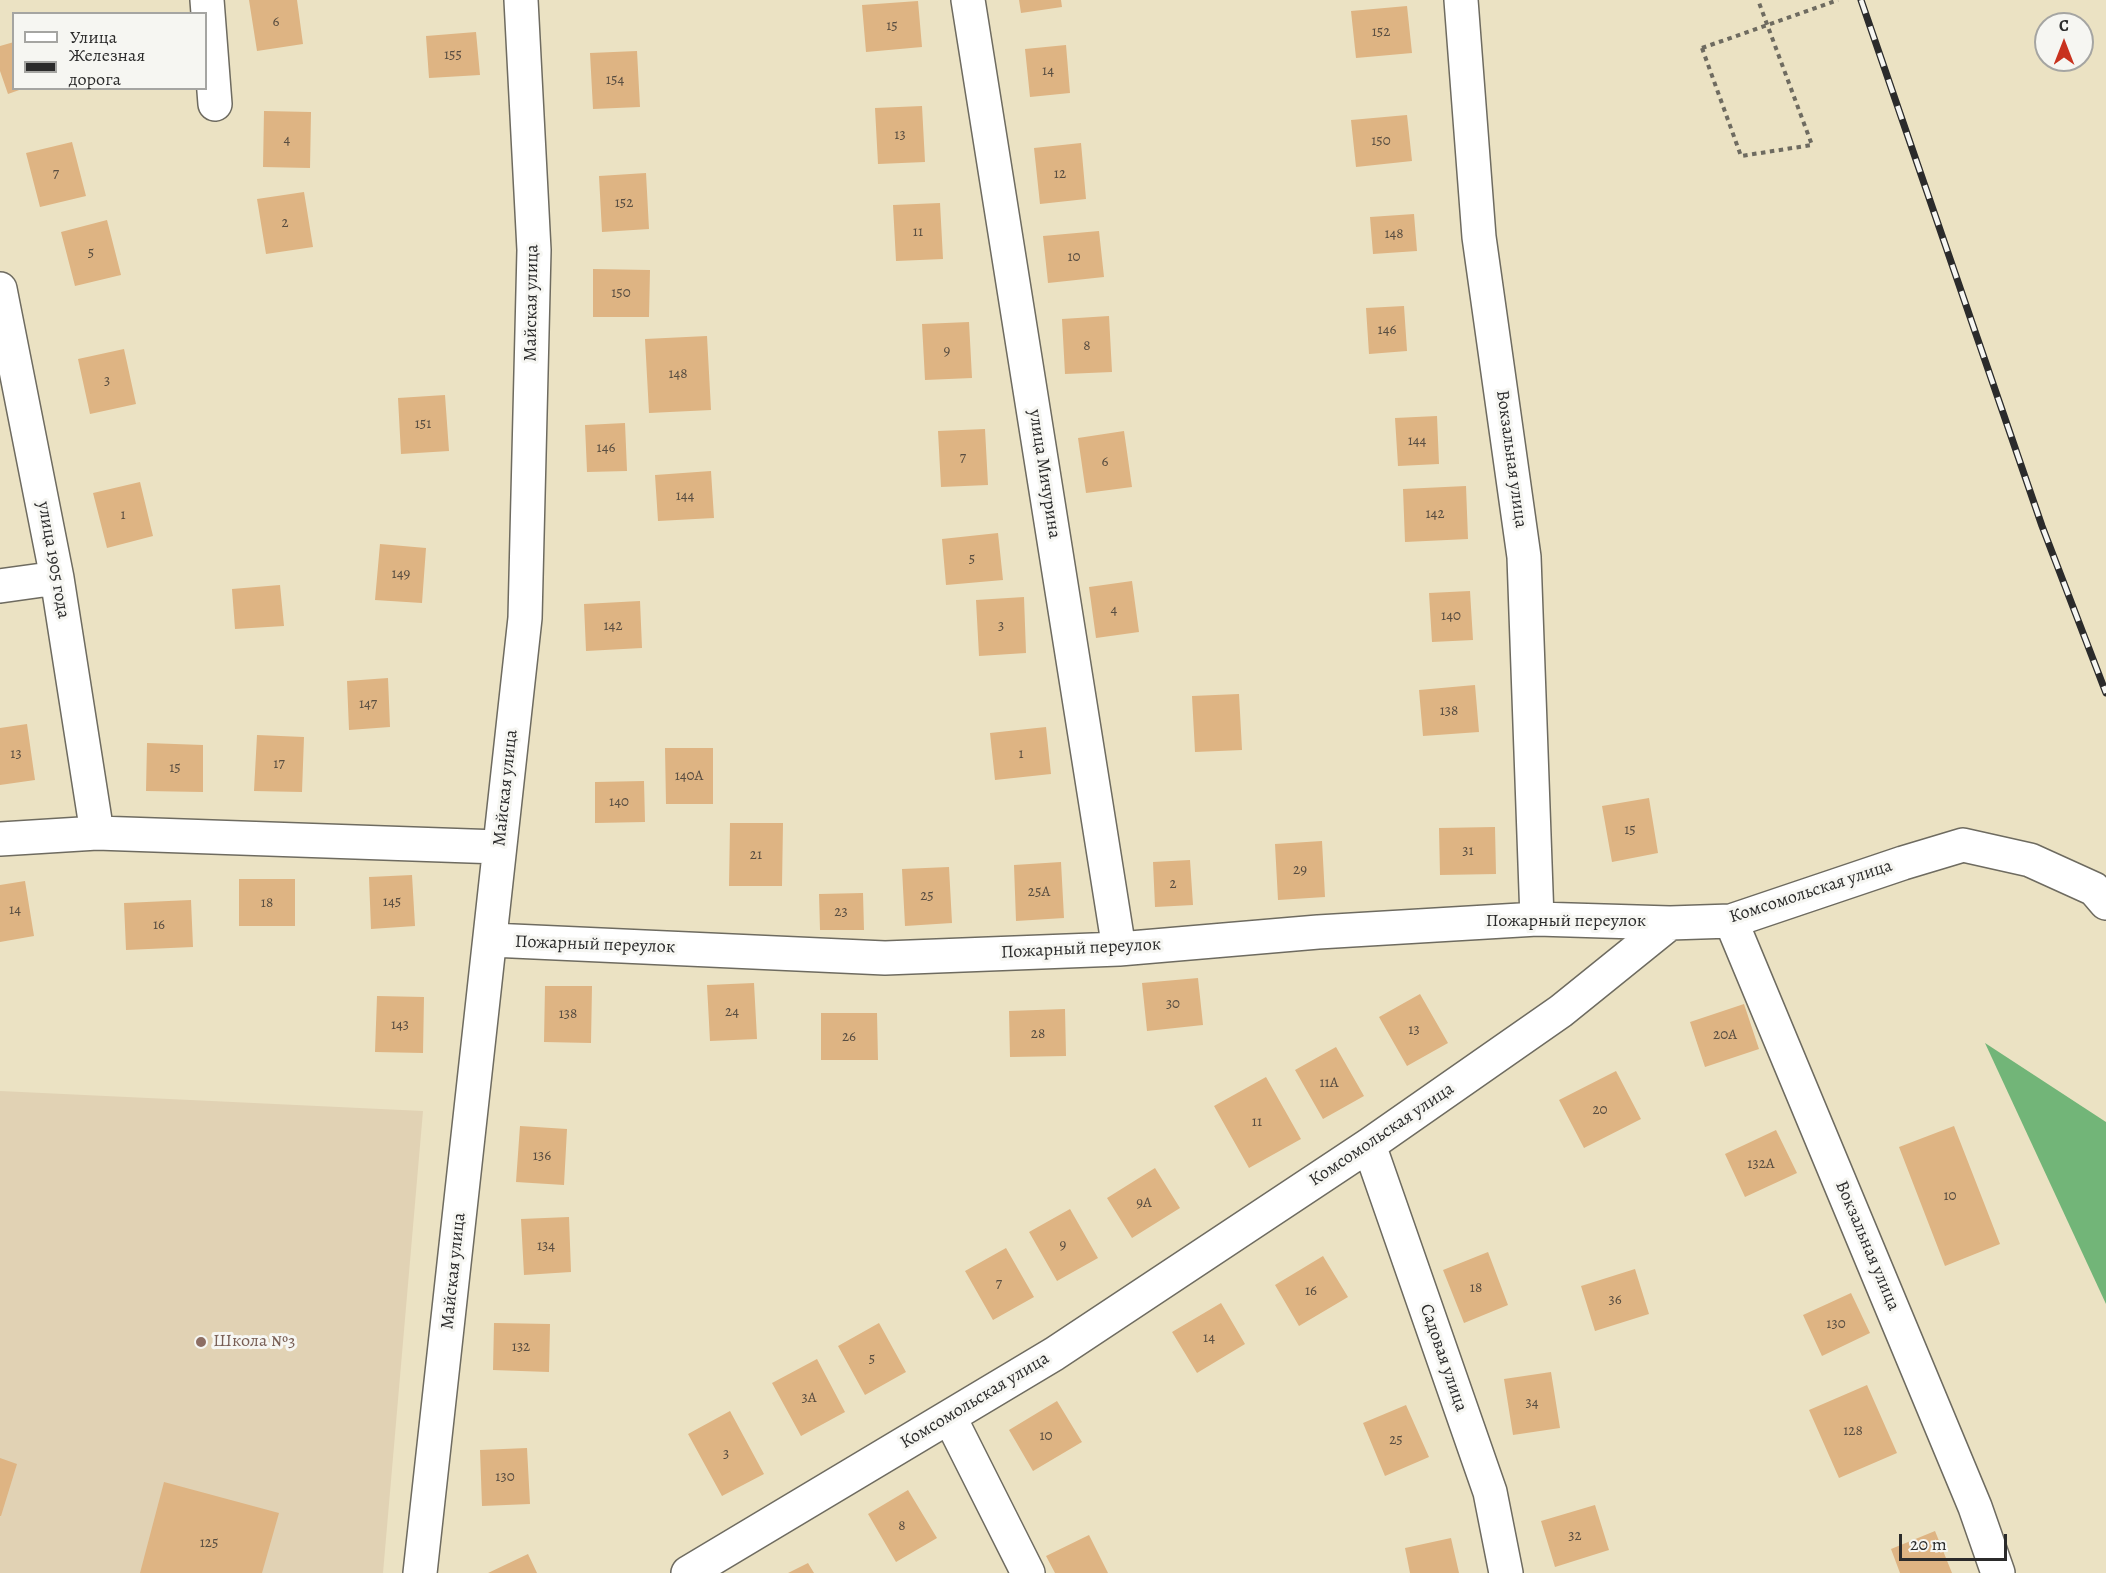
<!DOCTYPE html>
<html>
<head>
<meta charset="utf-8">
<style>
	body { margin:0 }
	#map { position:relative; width:2106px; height:1573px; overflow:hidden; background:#ebe2c3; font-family:Alegreya,serif }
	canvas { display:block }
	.legend { position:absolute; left:12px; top:12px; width:195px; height:78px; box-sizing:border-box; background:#f6f6f2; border:2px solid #a5a5a2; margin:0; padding:8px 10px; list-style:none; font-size:18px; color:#2b2b2b }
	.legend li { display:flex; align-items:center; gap:12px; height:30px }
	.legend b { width:30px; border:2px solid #a5a5a2 }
	.north { position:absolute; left:2034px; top:12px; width:60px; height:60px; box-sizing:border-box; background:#f6f6f2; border:2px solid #a5a5a2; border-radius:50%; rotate:0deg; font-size:16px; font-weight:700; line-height:24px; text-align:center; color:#2b2b2b }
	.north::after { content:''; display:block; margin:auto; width:21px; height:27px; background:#c8321e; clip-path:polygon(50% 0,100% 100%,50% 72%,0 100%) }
	.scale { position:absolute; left:1899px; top:1534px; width:108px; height:27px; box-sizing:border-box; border:3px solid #2b2b2b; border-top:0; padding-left:8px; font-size:18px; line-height:21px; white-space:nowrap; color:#2b2b2b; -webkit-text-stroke:4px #f6f6f2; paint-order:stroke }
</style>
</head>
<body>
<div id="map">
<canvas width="2106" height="1573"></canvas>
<ul class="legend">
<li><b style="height:8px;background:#fff"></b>Улица</li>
<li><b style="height:8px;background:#2b2b2b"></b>Железная дорога</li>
</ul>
<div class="north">С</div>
<div class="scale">20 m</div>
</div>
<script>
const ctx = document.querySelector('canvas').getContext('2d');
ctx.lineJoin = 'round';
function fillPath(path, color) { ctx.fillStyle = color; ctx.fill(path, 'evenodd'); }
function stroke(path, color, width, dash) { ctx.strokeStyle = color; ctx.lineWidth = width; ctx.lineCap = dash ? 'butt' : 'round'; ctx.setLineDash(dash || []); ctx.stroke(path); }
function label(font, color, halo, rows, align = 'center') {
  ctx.font = font + ' Alegreya,serif'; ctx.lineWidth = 6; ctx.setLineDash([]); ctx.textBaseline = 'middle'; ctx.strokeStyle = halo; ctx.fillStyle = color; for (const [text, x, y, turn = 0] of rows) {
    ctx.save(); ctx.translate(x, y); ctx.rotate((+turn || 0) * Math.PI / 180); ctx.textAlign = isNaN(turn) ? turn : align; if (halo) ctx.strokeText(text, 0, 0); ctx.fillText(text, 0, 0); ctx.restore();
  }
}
fillPath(new Path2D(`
	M0 1091 423 1111 383 1573H0Z`), '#e1d2b4');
fillPath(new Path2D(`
	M1985 1043 2106 1122V1304Z`), '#72b578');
fillPath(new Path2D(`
	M249 0H297L303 44 257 51Z
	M1019 0H1061L1062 7 1021 13Z
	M918 1 922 47 866 52 862 5Z
	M1407 6 1412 53 1356 58 1351 11Z
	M476 32 480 75 429 78 426 36Z
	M14 42V88L22 89 8 94 0 71V46Z
	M1066 45 1070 93 1030 97 1025 49Z
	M637 51 640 107 593 109 590 53Z
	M922 106 925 162 878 164 875 108Z
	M264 111 311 112 310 168 263 167Z
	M1407 115 1412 161 1356 167 1351 120Z
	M72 142 86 196 40 207 26 153Z
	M1081 143 1086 199 1040 204 1034 148Z
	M646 173 649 229 602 232 599 176Z
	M304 192 313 247 266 254 257 199Z
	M940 203 943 259 896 261 893 205Z
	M1414 214 1417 251 1373 254 1370 217Z
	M107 220 121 275 75 286 61 232Z
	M1099 231 1104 277 1048 283 1043 236Z
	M593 269 650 270 649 317H593Z
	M1404 306 1407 351 1369 354 1366 308Z
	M1109 316 1112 372 1065 374 1062 319Z
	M969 322 972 378 925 380 922 324Z
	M707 336 711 410 649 413 645 339Z
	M124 349 136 404 90 414 78 359Z
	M445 395 449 451 401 454 398 398Z
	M1437 416 1439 464 1398 466 1395 418Z
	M625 423 627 471 587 472 585 425Z
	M985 429 988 485 941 487 938 431Z
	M1124 431 1132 487 1086 493 1078 438Z
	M711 471 714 518 658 521 655 475Z
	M140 482 153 536 107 548 93 493Z
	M1466 486 1468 539 1405 542 1403 489Z
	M998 533 1003 580 946 585 942 539Z
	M380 544 426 548 422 603 375 600Z
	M1132 581 1139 632 1096 638 1089 587Z
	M280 585 284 626 235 629 232 589Z
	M1470 591 1473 640 1432 642 1429 593Z
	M1024 597 1026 653 979 656 976 600Z
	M640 601 642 648 586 651 584 604Z
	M388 678 390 727 349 730 347 681Z
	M1475 685 1479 732 1423 736 1419 690Z
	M1239 694 1242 750 1195 752 1192 696Z
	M27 724 35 780 0 785V728Z
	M1046 727 1051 774 995 780 990 733Z
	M257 735 304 737 302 792 254 791Z
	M147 743 203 745V792L146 791Z
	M665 748H713V804H666Z
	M644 781 645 822 595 823V782Z
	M1649 798 1658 853 1612 862 1602 806Z
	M730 823H783L782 886H729Z
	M1495 827 1496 874 1440 875 1439 828Z
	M1322 841 1325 897 1278 900 1275 844Z
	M1190 860 1193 905 1155 907 1153 862Z
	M1061 862 1064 918 1016 921 1014 865Z
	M949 867 952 923 905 926 902 869Z
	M412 875 415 926 371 929 369 877Z
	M239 879H295V926H239Z
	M25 881 34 936 0 942V885Z
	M863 893 864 930H820L819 894Z
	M191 900 193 947 126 950 124 903Z
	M1198 978 1203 1025 1147 1031 1142 983Z
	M754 983 757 1039 710 1041 707 985Z
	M545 986H592L591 1043 544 1042Z
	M1420 994 1448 1043 1407 1066 1379 1017Z
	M377 996 424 997 423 1053 375 1052Z
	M1744 1004 1759 1049 1705 1067 1690 1022Z
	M1065 1009 1066 1056 1010 1057 1009 1011Z
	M821 1013H877L878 1060H821Z
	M1336 1047 1364 1096 1323 1119 1295 1070Z
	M1616 1071 1641 1119 1584 1148 1559 1100Z
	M1266 1077 1301 1139 1249 1168 1214 1106Z
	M520 1126 567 1129 564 1185 516 1182Z
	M1954 1126 2000 1244 1945 1266 1899 1147Z
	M1776 1130 1797 1173 1745 1197 1725 1154Z
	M1155 1168 1180 1208 1132 1238 1107 1198Z
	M1070 1209 1098 1258 1057 1281 1029 1232Z
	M569 1217 571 1272 524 1275 521 1219Z
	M1006 1248 1034 1297 993 1320 965 1271Z
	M1488 1252 1508 1305 1464 1323 1443 1270Z
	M1323 1256 1348 1297 1299 1326 1275 1285Z
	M1635 1269 1649 1314 1595 1331 1581 1286Z
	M1851 1293 1870 1333 1822 1356 1803 1315Z
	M1221 1303 1245 1344 1197 1373 1172 1332Z
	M494 1323 550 1324 549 1372 493 1370Z
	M879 1323 906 1372 865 1395 838 1346Z
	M817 1359 845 1412 801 1436 772 1383Z
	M1551 1372 1560 1428 1513 1435 1504 1379Z
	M1867 1385 1897 1453 1839 1478 1809 1410Z
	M1057 1401 1082 1442 1033 1471 1009 1430Z
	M1406 1405 1429 1457 1385 1476 1363 1423Z
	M730 1411 764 1474 722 1496 688 1434Z
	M527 1448 530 1504 482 1506 480 1450Z
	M0 1458 17 1464 1 1516H0Z
	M164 1482 279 1513 262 1573H140Z
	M908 1490 937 1538 896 1562 868 1514Z
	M1595 1505 1609 1550 1555 1567 1541 1521Z
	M1935 1531 1952 1573H1900L1891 1549Z
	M1089 1535 1108 1573H1055L1046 1556Z
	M1451 1538 1459 1573H1410L1405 1548Z
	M528 1554 537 1573H488Z
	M808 1563 814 1573H788Z`), '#deb483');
const minor = new Path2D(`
	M207 0 215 104
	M968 0 1119 949
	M1461 0 1479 237 1524 557 1537 919
	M0 289 57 578 97 833
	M0 586 57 578
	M0 839 97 833 499 847
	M1731 921 1975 1507 1998 1573
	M491 940 885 958 1119 949 1318 932 1537 919 1670 923
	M1369 1145 1490 1492 1506 1573
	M950 1418 1028 1573
	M420 1573 525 618 534 250 521 0
	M688 1573 1054 1354 1369 1145 1561 1011 1670 923 1731 921 1903 863 1963 845 2030 860 2094 889 2106 903`);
stroke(minor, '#6e6b60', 36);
stroke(new Path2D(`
	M1702 48 1741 156 1812 145 1758 0`), '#6e6b60', 4, [4.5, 4.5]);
stroke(minor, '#fff', 33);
const rail = new Path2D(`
	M1861 0 2042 526 2106 693`);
stroke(rail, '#2b2b2b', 7);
stroke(rail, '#f6f6f2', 4.5, [14]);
stroke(new Path2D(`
	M1702 48 1838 0`), '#6e6b60', 4, [4.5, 4.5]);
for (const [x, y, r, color] of [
	[201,1342,6,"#8d6e63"]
]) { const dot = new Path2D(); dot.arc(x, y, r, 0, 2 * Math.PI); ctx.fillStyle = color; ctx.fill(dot); stroke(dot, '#f6f6f2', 2); }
label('15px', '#584d41', null, [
	["6",276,22],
	["15",892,26],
	["152",1381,32],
	["155",453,55],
	["14",1048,71],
	["154",615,80],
	["13",900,135],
	["4",287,140],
	["150",1381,141],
	["7",56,174],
	["12",1060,174],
	["152",624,203],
	["2",285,223],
	["11",918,232],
	["148",1394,234],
	["5",91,253],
	["10",1074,257],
	["150",621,293],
	["146",1387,330],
	["8",1087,346],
	["9",947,351],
	["148",678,374],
	["3",107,381],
	["151",423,424],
	["144",1417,441],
	["146",606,448],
	["7",963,458],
	["6",1105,462],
	["144",685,496],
	["142",1435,514],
	["1",123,515],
	["5",972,559],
	["149",401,574],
	["4",1114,610],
	["140",1451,616],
	["142",613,626],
	["3",1001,626],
	["147",368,704],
	["138",1449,711],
	["13",16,754],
	["1",1021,754],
	["17",279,764],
	["15",175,768],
	["140А",689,776],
	["140",619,802],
	["15",1630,830],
	["31",1468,851],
	["21",756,855],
	["29",1300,870],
	["2",1173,884],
	["25А",1039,892],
	["25",927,896],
	["145",392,902],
	["18",267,903],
	["14",15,910],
	["23",841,912],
	["16",159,925],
	["30",1173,1004],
	["24",732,1012],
	["138",568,1014],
	["143",400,1025],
	["13",1414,1030],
	["28",1038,1034],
	["20А",1725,1035],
	["26",849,1037],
	["11А",1329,1083],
	["20",1600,1110],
	["11",1257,1122],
	["136",542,1156],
	["132А",1761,1164],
	["10",1950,1196],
	["9А",1144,1203],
	["9",1063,1245],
	["134",546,1246],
	["7",999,1284],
	["18",1476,1288],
	["16",1311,1291],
	["36",1615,1300],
	["130",1836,1324],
	["14",1209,1338],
	["132",521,1347],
	["5",872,1359],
	["3А",809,1398],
	["34",1532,1403],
	["128",1853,1431],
	["10",1046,1436],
	["25",1396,1440],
	["3",726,1454],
	["130",505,1477],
	["8",902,1526],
	["32",1575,1536],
	["125",209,1543]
]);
label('18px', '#2b2b2b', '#f6f6f2', [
	["Майская улица",532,303,-89],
	["Вокзальная улица",1511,459,82],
	["улица Мичурина",1044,474,81],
	["улица 1905 года",53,560,80],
	["Майская улица",506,788,-84],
	["Комсомольская улица",1811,892,-18],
	["Пожарный переулок",1566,922],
	["Пожарный переулок",595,945,2],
	["Пожарный переулок",1081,949,-3],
	["Комсомольская улица",1382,1135,-34],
	["Вокзальная улица",1867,1246,67],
	["Майская улица",454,1271,-84],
	["Садовая улица",1443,1358,71],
	["Комсомольская улица",975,1401,-31]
]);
label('18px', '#785e54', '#f6f6f2', [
	["Школа №3",213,1342]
], 'left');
</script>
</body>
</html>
